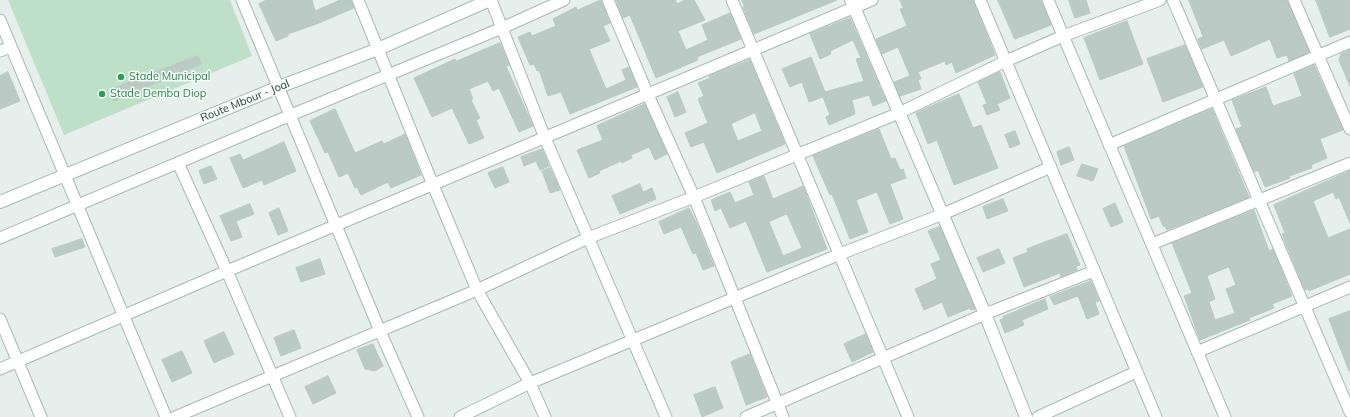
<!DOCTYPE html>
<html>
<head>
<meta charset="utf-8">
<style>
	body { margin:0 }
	canvas { display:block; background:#e6efeb }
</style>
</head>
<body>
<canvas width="1350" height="417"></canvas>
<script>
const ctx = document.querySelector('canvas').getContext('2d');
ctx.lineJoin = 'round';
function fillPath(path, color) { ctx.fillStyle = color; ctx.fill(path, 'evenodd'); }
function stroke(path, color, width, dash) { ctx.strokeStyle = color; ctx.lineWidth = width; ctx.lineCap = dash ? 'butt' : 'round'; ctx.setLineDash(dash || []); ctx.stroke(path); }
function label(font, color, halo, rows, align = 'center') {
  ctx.font = font + ' Mulish,sans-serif'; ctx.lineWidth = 3; ctx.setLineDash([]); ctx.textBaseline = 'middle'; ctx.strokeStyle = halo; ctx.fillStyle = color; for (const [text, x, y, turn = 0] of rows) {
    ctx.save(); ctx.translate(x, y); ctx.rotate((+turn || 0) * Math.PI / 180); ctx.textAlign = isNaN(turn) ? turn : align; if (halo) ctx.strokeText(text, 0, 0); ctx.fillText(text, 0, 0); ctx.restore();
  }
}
fillPath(new Path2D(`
	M8 0H230L252 56 64 135Z`), '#bfe0c8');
const building = new Path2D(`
	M267 0H312L315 11 340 0H351L354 8 319 23 288 34V36L276 41 259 4Z
	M601 0 610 23 603 26 610 41 589 49 606 89 626 80 622 70 629 67 637 87 570 114 561 92 548 96 539 70 537 71 534 64 530 65 518 37 530 32 532 36 556 26 553 19 576 7 577 10Z
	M616 0H675L677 4 685 0H694L705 20 678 31 686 50 708 40 702 25 730 13 741 39 697 57 698 60 656 78 630 15 623 18Z
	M742 0H837L754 34 743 7 744 6Z
	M900 0H973L995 55 956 73 952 62 946 65 945 61 918 72 921 79 918 80 921 89 900 96 894 82 910 76 898 47 882 54 876 39 907 26 900 9 903 8Z
	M998 0H1041L1051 25 1015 39Z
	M1069 0H1086L1090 13 1075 18Z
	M1189 0H1287L1309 52 1289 61 1287 55 1277 58 1270 39 1231 56 1224 40 1202 49 1198 39 1203 37Z
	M1316 0H1350V29L1330 37Z
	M850 18 886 101 873 106 869 95 852 100 855 114 829 125 826 117 830 115 823 97 809 102 802 82 790 87 782 69 811 57 825 92 864 81 856 59 861 58 853 40 830 51 831 54 820 59 810 34Z
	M1127 21 1143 64 1100 80 1084 38Z
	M500 43 509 65 506 66 533 126 519 132 499 88 493 91 488 81 469 89 473 99 471 100 480 118 476 120 484 138 469 144 452 108 432 117 414 78 455 59 456 61Z
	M1185 45 1203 87 1163 102 1147 59Z
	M1350 50V86L1339 60 1341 54Z
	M198 56 201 64 114 101 110 90Z
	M750 60 785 144 717 173 704 142 691 147 685 133 708 123 698 99 704 96 698 83 710 78 709 76ZM755 113 762 131 738 141 731 124Z
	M1314 65 1343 130 1320 139 1327 158 1311 165 1312 168 1289 176 1290 178 1265 187 1258 170 1254 172 1236 129 1242 127 1232 100 1266 87 1273 106 1302 96 1294 74Z
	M8 72 20 101 0 109V76Z
	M1000 72 1010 98 997 104 1000 110 987 115 983 105 987 104 978 82Z
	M678 92 686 112 675 117 667 97Z
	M959 94 973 128 981 125 998 168 954 185 937 140 928 144 916 113Z
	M645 104 667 154 655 160 649 147 631 155 632 158 622 163 621 161 599 171 600 173 589 178 577 150 603 140 597 126Z
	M335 109 355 153 382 141 384 144 405 134 421 175 391 188 388 182 361 195 357 187 355 188 348 173 339 177 328 152 325 153 310 121Z
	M1212 109 1249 197 1167 230 1165 226H1163L1159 216 1151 219 1124 146Z
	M879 129 891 159 895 158 900 170 903 169 906 178 890 184 903 219 890 224 877 192 856 200 868 232 850 239 832 194 830 195 813 156Z
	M1015 131 1020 144 1010 148 1005 135Z
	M284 142 296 171 264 185 262 180 243 188 230 158 240 154 243 160Z
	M1069 147 1074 160 1061 165 1057 152Z
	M542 149 549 166 540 170 536 161 524 166 521 157Z
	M1082 164 1098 169 1093 181 1077 176Z
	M211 166 217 179 204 184 199 171Z
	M503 167 509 182 495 188 488 173Z
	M550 168 560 190 550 193 542 171Z
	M1350 171V223L1339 197 1336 199 1333 192 1313 201 1328 238 1350 229V274L1309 291 1308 289 1305 290 1286 244 1282 234 1285 233 1274 205Z
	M764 176 773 199 803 186 827 249 767 272 746 221 730 228 721 208 715 211 711 200 730 192 735 203 754 195 749 182ZM787 214 802 248 783 256 769 222Z
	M640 184 643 192 652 188 656 199 620 214 612 196Z
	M1003 199 1008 211 987 219 983 207Z
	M1115 203 1123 222 1111 227 1103 209Z
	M250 204 254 214 236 221 242 237 231 241 220 216Z
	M279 208 288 231 278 235 269 213Z
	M689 208 696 222 714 266 703 270 696 253 693 254 681 227 664 234 659 222Z
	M1254 210 1269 251 1273 249 1292 296 1272 304 1274 308 1249 318 1250 320 1200 340 1184 296 1192 293 1172 243ZM1229 267 1236 285 1226 289 1235 313 1215 320 1209 302 1215 299 1207 276Z
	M940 227 975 309 971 310 970 308 948 317 942 302 924 310 915 289 937 279 931 264 941 260 928 231Z
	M1067 234 1080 265 1076 266 1077 270 1061 277 1060 273 1024 287 1013 258 1028 252 1027 249Z
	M82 239 85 247 55 257 52 249Z
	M999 249 1005 263 983 272 977 258Z
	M320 259 325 274 301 282 296 268Z
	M1091 281 1099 301 1095 302 1099 314 1087 319 1078 296 1054 305 1050 297Z
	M1045 299 1048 309 1022 320 1024 325 1005 333 1000 320 1003 319V317Z
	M1350 311V371H1349L1329 319Z
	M294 330 301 348 281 356 274 338Z
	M224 332 234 354 214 363 204 341Z
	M866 334 873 352 852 362 844 344Z
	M373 344 383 366 375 371 365 369 357 350Z
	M182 351 192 373 172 382 162 360Z
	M750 354 767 397 746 405 731 362Z
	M328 376 336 393 313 404 305 387Z
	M715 387 723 408 702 417 694 395Z`);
fillPath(building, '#bbcac4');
stroke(building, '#b8c9c2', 1);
const minor = new Path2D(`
	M242 0 380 331 418 417
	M358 0 433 185 477 290 530 383 545 417
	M491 0 545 138 666 417
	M608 0 648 95 694 197 783 417
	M732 0 908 417
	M980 0 1156 417
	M1048 0 1225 417
	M1173 0 1350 412
	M1294 0 1350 129
	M0 20 166 417
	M0 51 11 47
	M1109 145 1350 42
	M178 163 227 271 290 417
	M0 238 291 115 502 28 564 0
	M1152 244 1350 163
	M0 319 41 417
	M1197 352 1350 287
	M0 369 227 271 872 0
	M175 417 477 290 588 238 694 197 899 113 1006 61 1063 36 1160 0
	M460 417 530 383 840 254 943 214 1051 167
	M746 417 985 314 1094 271
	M1038 417 1136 372`);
const secondary = new Path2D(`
	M851 0 985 314 1026 417
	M0 202 279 87 378 49 490 0`);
stroke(minor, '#a8b8b2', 13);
stroke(secondary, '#a4bbb3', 14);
stroke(minor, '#fff', 11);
stroke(secondary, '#fff', 12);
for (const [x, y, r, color] of [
	[121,77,4,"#2e9e5b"],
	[102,94,4,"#2e9e5b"]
]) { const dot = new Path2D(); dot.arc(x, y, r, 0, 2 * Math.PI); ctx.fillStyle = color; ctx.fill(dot); stroke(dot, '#f7fbf9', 1.5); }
label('11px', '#27864d', '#f7fbf9', [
	["Stade Municipal",129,77],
	["Stade Demba Diop",110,94]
], 'left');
label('11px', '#24423a', '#f7fbf9', [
	["Route Mbour - Joal",245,101,-22]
]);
</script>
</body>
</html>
